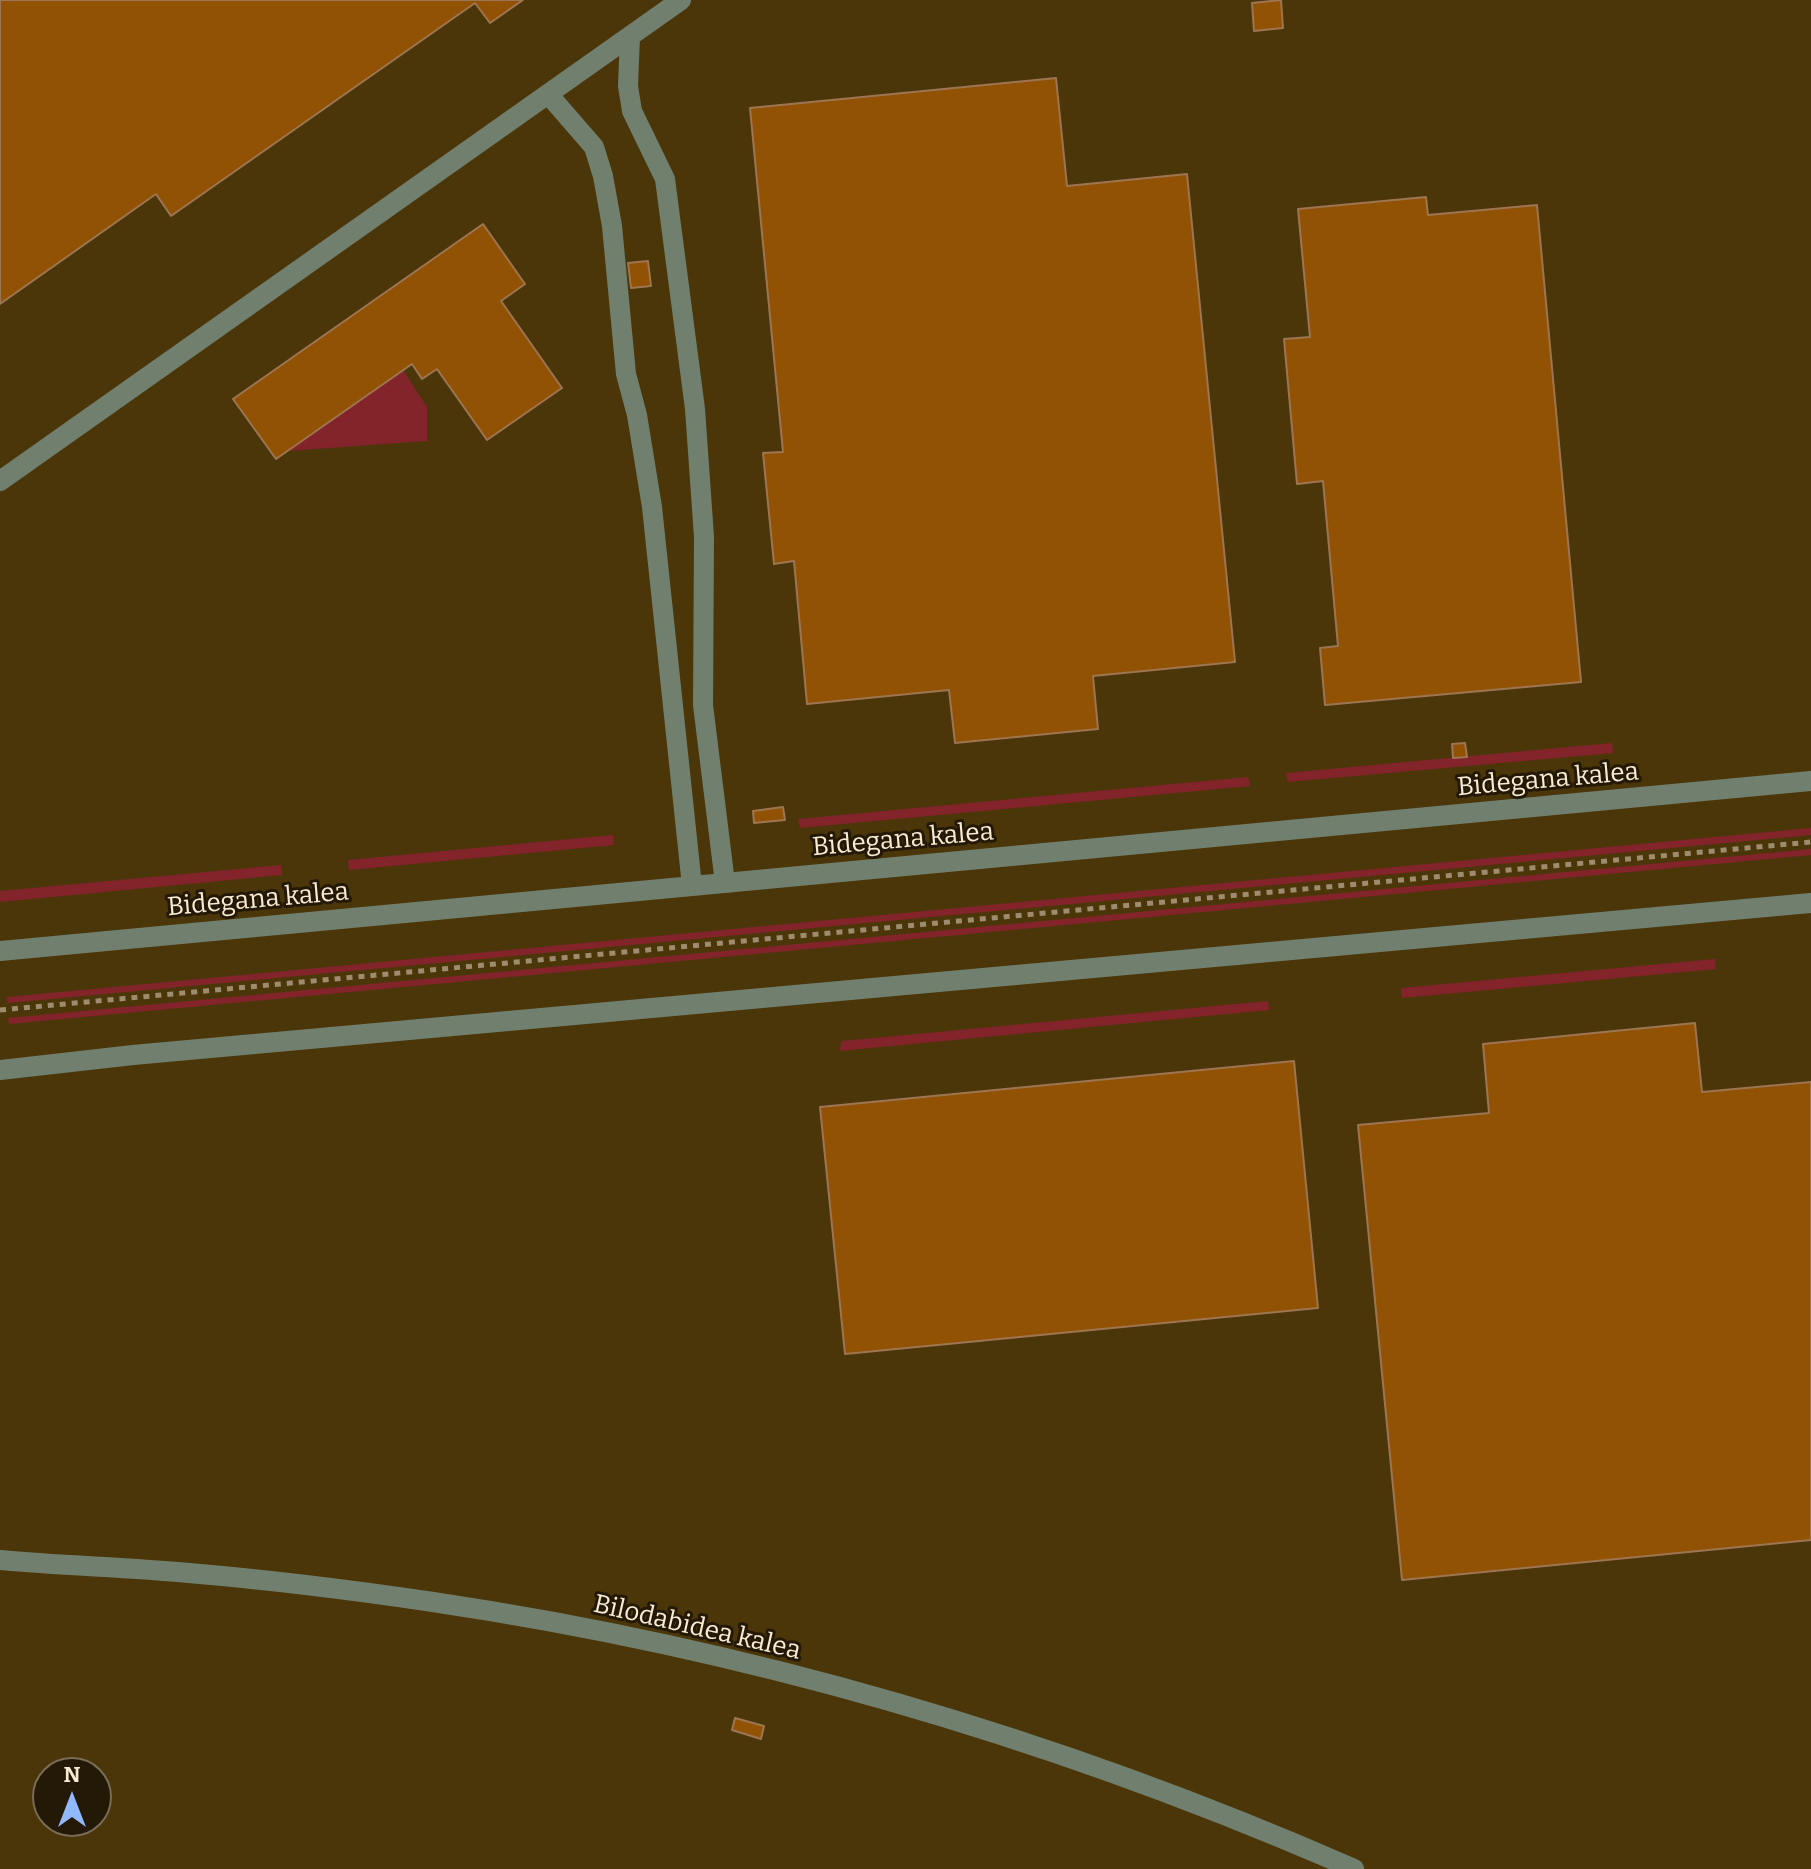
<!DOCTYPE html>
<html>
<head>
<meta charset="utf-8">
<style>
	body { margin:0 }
	#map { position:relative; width:1811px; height:1869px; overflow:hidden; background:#42300c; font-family:Bitter,serif }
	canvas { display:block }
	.north { position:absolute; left:32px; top:1757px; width:80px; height:80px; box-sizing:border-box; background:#231906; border:2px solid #796d58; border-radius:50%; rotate:0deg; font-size:22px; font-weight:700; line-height:32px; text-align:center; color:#f9ebd2 }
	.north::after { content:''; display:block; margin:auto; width:28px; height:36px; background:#91b8fd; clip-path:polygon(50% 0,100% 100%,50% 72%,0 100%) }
</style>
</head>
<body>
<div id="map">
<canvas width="1811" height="1869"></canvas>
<div class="north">N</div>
</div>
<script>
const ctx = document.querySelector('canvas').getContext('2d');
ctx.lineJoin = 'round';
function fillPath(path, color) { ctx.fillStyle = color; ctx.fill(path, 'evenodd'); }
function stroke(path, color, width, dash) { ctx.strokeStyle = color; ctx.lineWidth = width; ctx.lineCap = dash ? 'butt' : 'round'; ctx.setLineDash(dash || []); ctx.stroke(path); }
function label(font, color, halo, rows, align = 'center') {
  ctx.font = font + ' Bitter,serif'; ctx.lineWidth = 6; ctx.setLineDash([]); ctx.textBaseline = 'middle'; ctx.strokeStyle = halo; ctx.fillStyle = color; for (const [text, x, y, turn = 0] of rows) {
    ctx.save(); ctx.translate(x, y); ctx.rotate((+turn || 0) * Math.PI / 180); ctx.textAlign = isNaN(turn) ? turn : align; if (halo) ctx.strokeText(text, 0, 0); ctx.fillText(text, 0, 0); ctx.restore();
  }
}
fillPath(new Path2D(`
	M0 0H1811V1869H0ZM48 1773H96V1821H48Z`), '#4b360a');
fillPath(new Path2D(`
	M403 370 427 407V441L287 451Z
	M1612 743 1613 753 1288 782 1286 773Z
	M1248 777 1250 786 800 828 798 819Z
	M1811 828V835L8 1003 7 997Z
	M613 835 614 845 349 870 348 860Z
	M1811 849V855L9 1024 8 1018Z
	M281 865 282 875 0 902V891Z
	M1715 959 1716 969 1402 998 1401 988Z
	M1268 1001 1269 1010 839 1051 842 1041Z`), '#82242a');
const building = new Path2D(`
	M0 0H523L490 23 475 3 171 216 156 194 0 304Z
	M1281 0 1283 28 1254 31 1252 3Z
	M1056 78 1067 186 1187 174 1235 662 1093 676 1098 729 955 743 949 690 807 704 794 561 774 564 763 453 783 452 750 108Z
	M1426 197 1428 215 1537 205 1581 682 1325 705 1320 648 1338 646 1323 481 1297 484 1284 339 1310 337 1298 209Z
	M483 224 525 284 501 301 562 388 487 440 437 369 422 379 412 364 276 459 233 399Z
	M648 261 651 286 631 288 628 263Z
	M1465 743 1467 757 1453 758 1452 744Z
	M783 807 785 820 754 823 753 811Z
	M1695 1023 1702 1092 1811 1082V1540L1402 1580 1358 1125 1489 1113 1483 1044Z
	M1294 1061 1318 1308 845 1354 820 1107Z
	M735 1718 764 1726 761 1739 732 1730Z`);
fillPath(building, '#925203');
stroke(building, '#9d7552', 2);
stroke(new Path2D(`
	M0 1010 1811 842`), '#9d8c6e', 5, [6, 6]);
stroke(new Path2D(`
	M630 36 628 86 632 111 665 179 695 409 704 537 703 705 725 883
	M548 94 594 147 603 176 612 226 626 374 637 415 652 507 692 886
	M0 481 681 0
	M0 951 1811 781
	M0 1070 133 1055 1811 903
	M0 1560C63 1566 126 1567 189 1573 271 1580 352 1590 433 1602 750 1649 1060 1740 1354 1869`), '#71806e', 20);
label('26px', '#f9ebd2', '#231906', [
	["Bidegana kalea",1548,780,-5],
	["Bidegana kalea",903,840,-5],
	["Bidegana kalea",258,900,-5],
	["Bilodabidea kalea",697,1628,13]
]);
</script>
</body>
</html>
